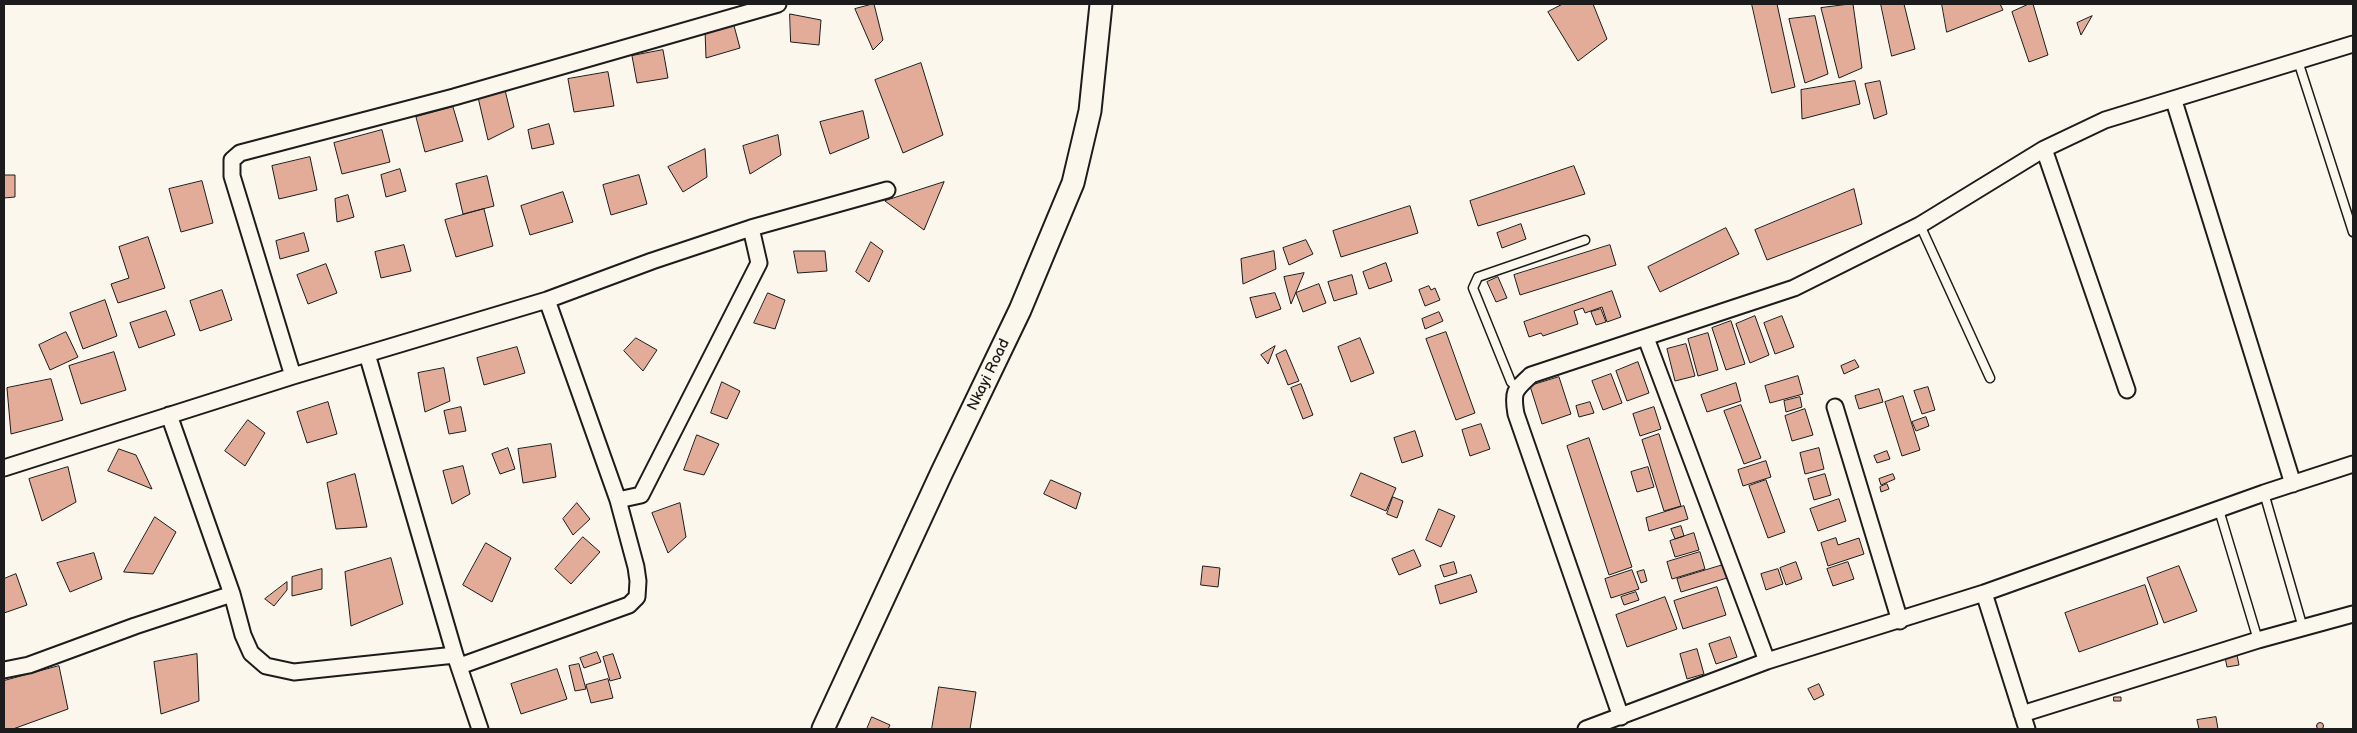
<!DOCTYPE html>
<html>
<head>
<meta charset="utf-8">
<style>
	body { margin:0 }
	#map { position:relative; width:2357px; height:733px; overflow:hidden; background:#fbf7ec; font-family:"Balsamiq Sans",sans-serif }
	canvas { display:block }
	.frame { position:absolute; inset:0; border:5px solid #1c1c1c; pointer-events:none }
</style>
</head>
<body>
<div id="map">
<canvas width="2357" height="733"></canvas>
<div class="frame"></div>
</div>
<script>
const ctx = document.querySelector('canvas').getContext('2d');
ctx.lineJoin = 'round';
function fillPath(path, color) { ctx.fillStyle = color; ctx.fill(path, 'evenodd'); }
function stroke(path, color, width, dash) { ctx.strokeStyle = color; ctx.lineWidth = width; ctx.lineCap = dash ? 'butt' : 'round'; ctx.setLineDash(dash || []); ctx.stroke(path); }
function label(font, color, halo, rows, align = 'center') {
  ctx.font = font + ' "Balsamiq Sans",sans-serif'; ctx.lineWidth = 5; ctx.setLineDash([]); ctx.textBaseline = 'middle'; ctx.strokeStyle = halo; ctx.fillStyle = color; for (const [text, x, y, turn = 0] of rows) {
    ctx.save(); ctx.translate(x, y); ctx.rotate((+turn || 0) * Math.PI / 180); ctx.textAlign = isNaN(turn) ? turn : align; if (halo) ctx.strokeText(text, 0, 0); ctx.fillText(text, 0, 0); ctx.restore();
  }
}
const building = new Path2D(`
	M874 4 883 40 873 50 855 9Z
	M1563 4H1593L1607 39 1578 61 1548 12Z
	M1752 4H1777L1795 87 1772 93Z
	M1853 4 1862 68 1839 78 1821 8Z
	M1881 4H1904L1915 49 1892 56Z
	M1942 4H2000L2003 10 1947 32Z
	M2029 4H2033L2048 55 2029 62 2012 12Z
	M790 14 821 20 819 45 791 42Z
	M1815 16 1828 74 1805 83 1789 19Z
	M2092 16 2081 35 2077 23Z
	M733 22 740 48 706 58 705 30Z
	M663 50 668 78 637 83 632 56Z
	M921 63 943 135 903 153 875 80Z
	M608 72 614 106 574 112 568 79Z
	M1855 81 1860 104 1802 119 1801 90Z
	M1880 81 1887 114 1874 119 1865 84Z
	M504 86 514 127 488 140 477 93Z
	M453 107 463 141 425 152 416 117Z
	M863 111 869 138 830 154 820 122Z
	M549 124 554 144 532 149 528 130Z
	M382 130 390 162 342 174 334 143Z
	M778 135 781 155 750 174 743 146Z
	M705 149 707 177 683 192 668 167Z
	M310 157 317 190 279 199 272 166Z
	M1574 166 1585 194 1478 226 1470 201Z
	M400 169 406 191 386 197 381 175Z
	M4 175H15V197L4 198Z
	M639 175 647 204 611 215 603 185Z
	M487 176 494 206 463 214 456 184Z
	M202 181 213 223 181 232 169 189Z
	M944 182 924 230 885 201Z
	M1854 189 1862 224 1767 260 1755 230Z
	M563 192 573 222 530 235 521 206Z
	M348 195 354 217 337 222 335 199Z
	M1410 206 1418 233 1341 257 1333 231Z
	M484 209 493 246 456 257 445 220Z
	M1521 224 1526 239 1502 248 1497 233Z
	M1726 228 1739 254 1660 292 1648 267Z
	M304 233 309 251 280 259 276 241Z
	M148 237 165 288 118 303 111 284 129 278 119 247Z
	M1306 240 1313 254 1289 265 1283 248Z
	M871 242 883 251 869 282 856 272Z
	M404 245 411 271 381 278 375 252Z
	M1610 245 1616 265 1520 295 1514 275Z
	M794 251H825L827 271 798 273Z
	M1274 251 1276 269 1243 284 1241 259Z
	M1386 263 1392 281 1369 289 1363 272Z
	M326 264 337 293 308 304 297 275Z
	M1304 273 1291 304 1284 277Z
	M1352 275 1357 294 1334 301 1328 282Z
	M1498 277 1507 298 1496 302 1487 282Z
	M1319 284 1326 303 1303 312 1296 293Z
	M1429 286 1431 290 1435 288 1440 300 1425 306 1419 290Z
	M222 290 232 320 200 331 190 301Z
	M1612 291 1621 317 1607 322 1602 307 1585 313 1583 308 1574 311 1578 324 1543 336 1541 333 1529 337 1524 322Z
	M768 293 785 300 775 329 754 323Z
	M1275 293 1281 309 1256 318 1250 298Z
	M105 300 117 336 83 349 70 313Z
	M1601 309 1606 322 1596 325 1591 312Z
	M166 311 175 335 139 348 130 323Z
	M1439 312 1443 321 1425 329 1422 319Z
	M1755 316 1769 355 1750 363 1736 324Z
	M1782 316 1794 347 1775 354 1764 323Z
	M1731 321 1745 364 1726 370 1712 328Z
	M66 332 78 357 50 370 39 345Z
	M1446 332 1475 413 1456 420 1426 339Z
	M1708 333 1718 370 1698 376 1688 339Z
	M636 338 657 350 643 371 624 351Z
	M1360 338 1374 373 1351 382 1338 347Z
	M1686 344 1695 376 1675 381 1667 349Z
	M1275 346 1268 364 1261 355Z
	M517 347 525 373 484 385 477 358Z
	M1286 350 1299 381 1288 385 1276 355Z
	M114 352 126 390 81 404 69 366Z
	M1855 360 1859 367 1844 374 1841 366Z
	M1638 362 1649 393 1627 401 1616 371Z
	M444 368 450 401 425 412 418 373Z
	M1611 374 1622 403 1603 410 1592 381Z
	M1798 376 1803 394 1770 403 1765 386Z
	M1559 377 1571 414 1542 424 1530 386Z
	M51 379 63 420 11 434 7 388Z
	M722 382 740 391 727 419 711 413Z
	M1736 383 1741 401 1707 412 1701 395Z
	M1301 384 1313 415 1303 419 1291 388Z
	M1928 387 1935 410 1922 414 1914 391Z
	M1879 389 1883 402 1859 409 1855 396Z
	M1903 396 1920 450 1902 456 1885 402Z
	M1800 397 1802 407 1786 412 1784 401Z
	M328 402 337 434 307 443 297 412Z
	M1590 402 1594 413 1579 417 1576 406Z
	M1741 405 1761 458 1744 464 1724 411Z
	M461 407 466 431 449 434 444 411Z
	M1654 407 1661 429 1640 436 1633 414Z
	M1805 409 1813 435 1792 441 1785 416Z
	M1926 417 1929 426 1916 431 1912 422Z
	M248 420 265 433 245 466 225 451Z
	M1481 424 1490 449 1470 456 1462 430Z
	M1415 431 1423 456 1402 463 1394 438Z
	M1659 434 1681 506 1664 511 1642 440Z
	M697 435 719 444 704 475 684 470Z
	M1589 438 1632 567 1609 575 1567 446Z
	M551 444 556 477 523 483 518 449Z
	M508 448 515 469 500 474 492 454Z
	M1819 448 1824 469 1805 474 1800 453Z
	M119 449 136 455 152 489 108 471Z
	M1887 451 1890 459 1877 463 1874 456Z
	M1766 461 1771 477 1743 486 1738 470Z
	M463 466 470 494 452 504 443 471Z
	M68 467 76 502 42 521 29 479Z
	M1648 467 1654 487 1637 492 1631 472Z
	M1361 473 1396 488 1386 511 1351 496Z
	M355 474 367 527 336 529 327 483Z
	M1825 474 1831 495 1814 500 1808 479Z
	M1893 474 1895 479 1881 485 1879 479Z
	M1051 480 1081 493 1076 509 1044 494Z
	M1766 480 1785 532 1768 538 1749 486Z
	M1887 484 1889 489 1881 492 1880 487Z
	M1393 497 1403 501 1397 518 1387 514Z
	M1839 499 1846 521 1818 531 1810 509Z
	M577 503 590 519 573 535 563 519Z
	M680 503 686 537 668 553 652 513Z
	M1684 506 1688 519 1649 531 1646 518Z
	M1439 509 1455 516 1441 547 1426 540Z
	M155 517 176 532 153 574 124 572Z
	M1681 526 1684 536 1675 539 1671 529Z
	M1694 533 1699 550 1675 557 1670 541Z
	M583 537 600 552 571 584 555 569Z
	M1836 538 1838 545 1859 538 1864 554 1828 566 1821 543Z
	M486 543 511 558 492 602 463 585Z
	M1414 550 1421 566 1399 575 1392 559Z
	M1700 552 1705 569 1672 579 1667 562Z
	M94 553 102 579 70 592 57 563Z
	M391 558 403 604 351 626 345 572Z
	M1454 562 1457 573 1444 577 1440 566Z
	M1796 562 1802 579 1786 585 1780 568Z
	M1848 562 1854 579 1833 586 1827 569Z
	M1723 565 1727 578 1681 592 1677 579Z
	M1203 566 1220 568 1218 587 1201 585Z
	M2179 566 2197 611 2164 623 2147 578Z
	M322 569V589L292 596V577Z
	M1778 569 1783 584 1766 590 1761 574Z
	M1632 570 1639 589 1611 598 1605 579Z
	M1644 570 1647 581 1641 583 1637 572Z
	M16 574 27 605 4 613V579Z
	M1471 575 1477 592 1440 604 1435 586Z
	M287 582V590L274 606 265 599Z
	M2145 585 2158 624 2079 652 2065 613Z
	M1717 587 1726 615 1683 629 1674 601Z
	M1636 592 1639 600 1624 605 1621 597Z
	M1665 597 1677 629 1627 647 1616 615Z
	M1730 637 1737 657 1716 664 1709 644Z
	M1697 649 1704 674 1687 679 1680 654Z
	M597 652 601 662 584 668 580 658Z
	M197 654 199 701 161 714 154 662Z
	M613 654 621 678 610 681 603 657Z
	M2237 655 2239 665 2227 667 2225 657Z
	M579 664 586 689 575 691 569 666Z
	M59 666 68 709 13 729H4V681Z
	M557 669 567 699 521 714 511 684Z
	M608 679 613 698 591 703 586 685Z
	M1819 684 1824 695 1814 700 1808 689Z
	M939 687 976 692 970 729H932Z
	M2114 697H2121V701H2114Z
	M872 717 890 725 888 729H867Z
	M2216 717 2218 729H2199L2197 720Z
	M2316.5 726a3.5 3.5 0 1 1 7 0a3.5 3.5 0 1 1-7 0Z`);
fillPath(building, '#e3ac99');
stroke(building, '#1c1c1c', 1);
const lane = new Path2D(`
	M2298 61 2353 232
	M1920 225 1990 378
	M1517 388 1511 382 1473 288 1478 277 1585 240
	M2264 493 2303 628
	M2219 510 2258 640`);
const street = new Path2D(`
	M2174 101 2293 484
	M2044 149 2127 390
	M1646 338 1767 661
	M367 354 455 655 480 729
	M293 376 232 176V160L240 153 454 97 778 4
	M1835 407 1900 621
	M169 415 232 594 243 635 251 653 266 666 294 672 455 655
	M4 468 293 376 547 300 652 261 751 228 887 190
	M618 500 641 495 759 263 751 228
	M1984 593 2027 729
	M460 666 629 605 637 597 638 581 636 567 618 500 547 300
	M4 670 29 665 135 626 232 594
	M2022 714 2258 640 2353 614
	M1621 717 1516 414C1512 391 1515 390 1531 375L1794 288 1920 225 2044 149 2105 120 2353 44
	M1586 729 1767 661 1984 593 2264 493 2353 464`);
const secondary = new Path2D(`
	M823 729 942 472 1020 310 1073 183 1090 111 1101 4`);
stroke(lane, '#1c1c1c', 11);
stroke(street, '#1c1c1c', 19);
stroke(secondary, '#1c1c1c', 25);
stroke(lane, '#fbf7ec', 8);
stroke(street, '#fbf7ec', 15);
stroke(secondary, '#fbf7ec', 21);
label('15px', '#1c1c1c', '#fbf7ec', [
	["Nkayi Road",989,375,-64]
]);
</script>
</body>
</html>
